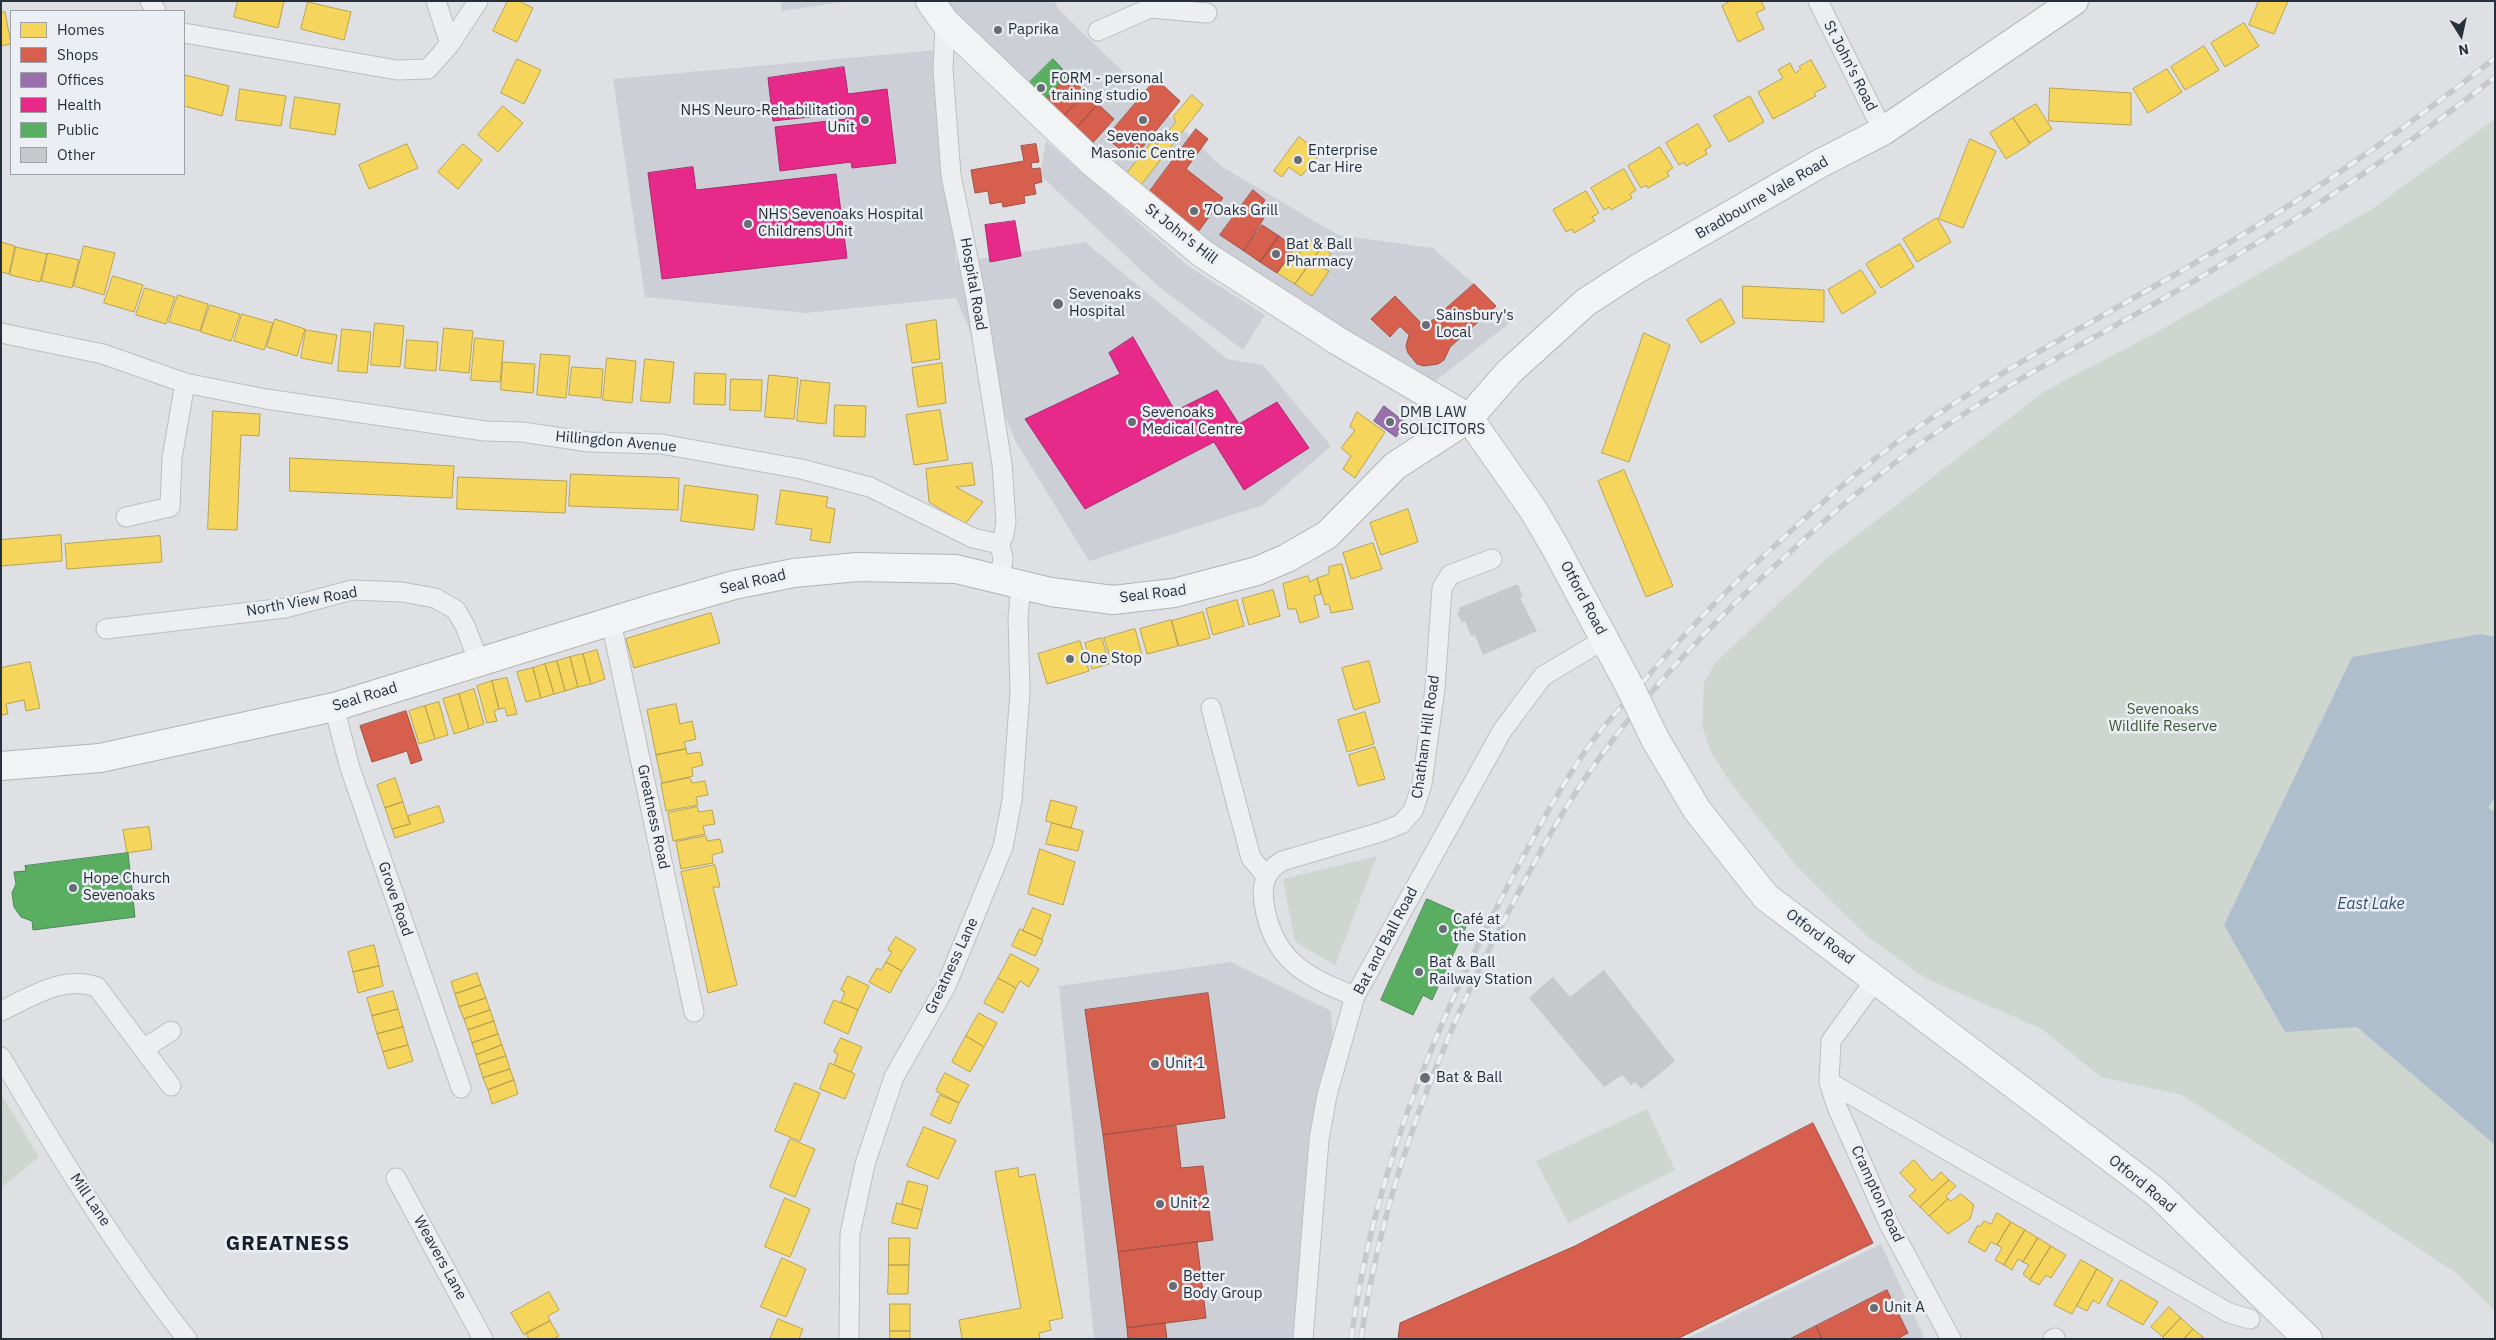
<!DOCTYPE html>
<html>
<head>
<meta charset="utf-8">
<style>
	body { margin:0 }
	#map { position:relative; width:2496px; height:1340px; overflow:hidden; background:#dee0e3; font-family:"IBM Plex Sans",sans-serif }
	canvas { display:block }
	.frame { position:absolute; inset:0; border:2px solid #272f3a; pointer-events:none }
	.legend { position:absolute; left:10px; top:10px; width:175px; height:165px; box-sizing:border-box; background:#ebeff3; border:1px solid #9da2a9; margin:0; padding:6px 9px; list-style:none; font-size:15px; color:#272f3a }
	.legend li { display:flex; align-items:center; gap:10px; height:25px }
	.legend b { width:25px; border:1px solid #9da2a9 }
	.north { position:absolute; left:2436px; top:10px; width:50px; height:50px; -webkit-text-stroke:4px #ebeff3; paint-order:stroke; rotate:170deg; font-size:14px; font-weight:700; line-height:20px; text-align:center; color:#272f3a }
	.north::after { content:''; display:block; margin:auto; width:18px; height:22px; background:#272f3a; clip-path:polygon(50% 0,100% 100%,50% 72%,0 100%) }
</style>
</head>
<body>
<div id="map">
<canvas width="2496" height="1340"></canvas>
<div class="frame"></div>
<ul class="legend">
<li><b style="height:14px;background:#f6d55c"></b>Homes</li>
<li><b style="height:14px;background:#d6604d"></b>Shops</li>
<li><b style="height:14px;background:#9970ab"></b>Offices</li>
<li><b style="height:14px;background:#e7298a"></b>Health</li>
<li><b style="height:14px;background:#5aae61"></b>Public</li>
<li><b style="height:14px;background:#c6c8cb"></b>Other</li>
</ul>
<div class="north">N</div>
</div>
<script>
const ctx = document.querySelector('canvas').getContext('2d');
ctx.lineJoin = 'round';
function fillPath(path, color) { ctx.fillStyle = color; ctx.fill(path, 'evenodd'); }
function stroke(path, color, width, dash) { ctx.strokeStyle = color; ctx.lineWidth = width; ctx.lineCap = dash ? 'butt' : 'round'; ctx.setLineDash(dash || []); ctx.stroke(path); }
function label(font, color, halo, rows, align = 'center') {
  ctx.font = font + ' "IBM Plex Sans",sans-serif'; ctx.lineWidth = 5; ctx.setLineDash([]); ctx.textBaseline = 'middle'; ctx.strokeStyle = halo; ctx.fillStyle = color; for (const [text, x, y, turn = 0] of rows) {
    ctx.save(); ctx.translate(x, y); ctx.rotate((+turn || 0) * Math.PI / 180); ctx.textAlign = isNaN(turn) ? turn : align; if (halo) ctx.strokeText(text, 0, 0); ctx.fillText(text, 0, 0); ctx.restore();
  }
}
fillPath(new Path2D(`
	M781 1H850L782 11Z
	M942 1H1054L1059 10 1221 166 1338 235 1433 248 1474 284 1511 322 1430 385 1304 315 1089 151Z
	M937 50 956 263 1085 242 1227 359 1263 365 1331 446 1263 505 1089 561 1016 442 956 298 806 313 645 297 613 79Z
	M1046 141 1188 266 1265 315 1243 350 1159 287 1040 175Z
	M1231 962 1331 1011 1333 1039 1319 1140 1302 1339H1094L1059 986Z
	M1881 1244 1924 1337 1920 1339H1686Z`), '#ccd0d6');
fillPath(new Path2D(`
	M2495 119V1311L2454 1271 2182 1095 2101 1077 2042 1029 1925 978 1866 935 1799 869 1729 781 1710 750 1702 725 1704 683 1715 663 1826 559 2045 391 2159 331 2375 207Z
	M1377 856 1335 965 1295 942 1283 879Z
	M1 1094 39 1157 1 1188Z
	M1647 1109 1675 1170 1568 1223 1536 1161Z`), '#cfd6cf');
fillPath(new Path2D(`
	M2481 634 2495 637V797L2488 808 2495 812V1145L2357 1027 2285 1032 2224 925 2352 657Z`), '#aebecd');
const homes = new Path2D(`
	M238 1H284L278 28 234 17Z
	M508 1H519L533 8 517 42 493 31Z
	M1731 1H1761L1765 9 1756 13 1764 29 1738 42 1722 6Z
	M2259 1H2288L2274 34 2249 25Z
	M308 2 351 12 344 40 301 29Z
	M5 12 11 44 1 46V13Z
	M2244 23 2259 46 2225 67 2211 43Z
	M2204 46 2219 70 2185 90 2171 67Z
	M517 59 541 70 524 104 501 93Z
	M1811 60 1826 87 1814 93 1816 96 1773 119 1758 92 1783 78 1778 70 1790 63 1795 73 1801 69 1799 67Z
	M2167 69 2182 92 2148 113 2133 89Z
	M185 75 229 86 222 116 184 106Z
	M2050 88 2131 93V125L2049 121Z
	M240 89 286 96 281 126 236 120Z
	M1192 95 1203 105 1141 185 1125 175 1153 140 1157 145 1176 122 1173 117Z
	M1750 96 1764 122 1729 142 1714 116Z
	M295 97 340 104 335 135 290 128Z
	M2036 104 2052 129 2030 143 2013 118Z
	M503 106 523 123 498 152 478 135Z
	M2013 118 2030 144 2006 159 1990 133Z
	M1698 124 1711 146 1705 150 1707 154 1686 166 1684 162 1679 165 1666 143Z
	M1299 137 1321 153 1301 176 1289 167 1282 177 1274 171Z
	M1970 139 1996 151 1963 228 1939 219Z
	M407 144 418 168 369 189 359 165Z
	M463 144 482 160 458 189 438 172Z
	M1660 147 1673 168 1667 172 1669 176 1648 188 1646 185 1641 188 1628 166Z
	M1624 169 1636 190 1630 194 1632 198 1611 210 1609 207 1604 210 1591 188Z
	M1586 191 1599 213 1592 217 1595 221 1574 233 1572 229 1566 232 1553 210Z
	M1937 218 1951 242 1917 262 1903 239Z
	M1311 240 1322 247 1295 284 1277 273 1295 248 1300 253Z
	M1 242 15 246 9 274 1 272Z
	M1900 244 1914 267 1881 288 1866 264Z
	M84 246 115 253 104 295 74 286Z
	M16 247 47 254 40 282 10 275Z
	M1322 247 1331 254 1321 267 1329 271 1312 296 1295 284Z
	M48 253 79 260 72 288 42 281Z
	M1861 270 1876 293 1842 314 1828 290Z
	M113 276 143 285 134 312 104 303Z
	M1743 286 1824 290V322L1743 318Z
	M145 288 175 297 166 324 136 315Z
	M178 295 208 304 200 331 169 322Z
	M1721 299 1735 323 1701 343 1687 320Z
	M210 305 240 314 231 341 201 332Z
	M242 314 273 323 264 350 234 341Z
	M275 319 305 329 297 356 267 347Z
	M936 320 940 359 912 363 906 325Z
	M375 323 404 326 400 367 371 365Z
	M444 328 473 331 469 373 440 370Z
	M342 329 371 332 367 373 338 371Z
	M306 330 337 335 332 364 301 358Z
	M1644 333 1670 345 1629 462 1602 453Z
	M475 338 504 341 500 382 471 380Z
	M407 340 438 342 436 371 405 368Z
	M541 354 570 356 566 398 537 395Z
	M607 358 636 361 632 403 603 400Z
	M645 359 674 362 670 403 641 401Z
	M503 362 535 364 533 393 501 390Z
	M942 363 946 403 918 407 912 368Z
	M572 367 603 369 601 398 569 395Z
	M695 373 726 374 725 405 694 404Z
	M769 375 798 378 794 419 765 417Z
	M731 379 762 380 761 411 730 410Z
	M801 380 830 383 826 424 797 421Z
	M835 405 866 406 865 437 834 436Z
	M940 410 948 460 914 465 906 415Z
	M213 411 260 414 259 436 241 435 237 530 208 529Z
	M1357 412 1385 432 1355 478 1343 469 1351 456 1341 448 1355 430 1350 427Z
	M290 458 454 466 452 498 290 491Z
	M972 463 975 485 956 487 983 502 965 524 929 502 926 469Z
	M1624 470 1673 586 1646 597 1598 481Z
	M571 474 679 478 678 510 569 506Z
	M458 477 567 481 565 513 457 509Z
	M685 485 758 495 754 530 681 521Z
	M781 490 828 497 826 507 835 509 830 543 810 540 812 529 776 524Z
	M1408 509 1418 542 1381 555 1370 523Z
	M61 535 62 561 1 566V540Z
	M160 536 162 562 67 569 65 544Z
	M1373 543 1382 569 1351 579 1343 553Z
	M1342 564 1353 609 1331 613 1329 604 1325 605 1317 578 1329 574V567Z
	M1308 576 1310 582 1317 578 1321 594 1314 596 1319 617 1300 623 1296 609H1288L1283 584Z
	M1273 590 1280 616 1249 625 1242 599Z
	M1237 600 1244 626 1213 635 1206 609Z
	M1203 612 1210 638 1179 646 1172 621Z
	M711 613 720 643 634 668 626 639Z
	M1171 620 1178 646 1147 654 1140 629Z
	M1135 629 1142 655 1112 664 1104 638Z
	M1102 638 1109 664 1092 669 1085 643Z
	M1080 641 1089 671 1047 684 1038 654Z
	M597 650 605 679 591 684 583 654Z
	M583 654 591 684 578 687 570 657Z
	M570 657 578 687 565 691 557 661Z
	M557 661 565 691 554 694 545 664Z
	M1369 661 1380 702 1354 710 1342 668Z
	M30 662 40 708 26 711 24 700 6 704 8 714 1 715V668Z
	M545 664 554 694 541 698 533 668Z
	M533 668 541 698 526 702 517 672Z
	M507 678 517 714 507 716 505 708 499 709 492 681Z
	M492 681 499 709 494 711 497 721 487 723 477 686Z
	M474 689 484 724 469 729 459 694Z
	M459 694 469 729 454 734 443 699Z
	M439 702 448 735 435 739 425 706Z
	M676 704 680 724 692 721 696 739 684 742 686 749 656 755 647 710Z
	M425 706 435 739 419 744 409 711Z
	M1365 712 1374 744 1347 752 1338 720Z
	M1375 747 1385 779 1358 786 1349 755Z
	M686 749 687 754 700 752 703 765 692 768 693 776 662 783 656 755Z
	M395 778 403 802 385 808 377 785Z
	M690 778 692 783 705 781 708 795 696 797 698 805 666 811 661 784Z
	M1051 800 1077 807 1071 828 1046 821Z
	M403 802 410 824 392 829 385 808Z
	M439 806 444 822 395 838 392 829 410 824 408 816Z
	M697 807 699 812 712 810 715 824 703 826 705 834 673 841 668 813Z
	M1052 823 1083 831 1078 851 1046 844Z
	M149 827 152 849 127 853 123 830Z
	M706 836 707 841 720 839 723 852 712 855 713 863 681 869 676 842Z
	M1040 849 1075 862 1063 905 1028 894Z
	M715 865 720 887H713L737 985 708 993 681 872Z
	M1033 908 1051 915 1042 939 1023 931Z
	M1020 929 1043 940 1035 956 1012 946Z
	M896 937 916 949 902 971 886 962 892 952 888 950Z
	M374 945 379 966 353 972 348 952Z
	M1011 954 1039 969 1029 987 1020 981 1016 988 998 978Z
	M886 962 902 971 890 993 869 982 877 968 881 970Z
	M379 966 383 986 358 993 353 972Z
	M477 973 481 985 455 994 451 982Z
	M848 976 869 986 858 1010 841 1002 845 992 841 990Z
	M998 978 1016 988 1003 1013 984 1003Z
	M481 985 486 998 459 1007 455 994Z
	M393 991 398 1009 372 1016 367 998Z
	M486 998 490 1010 464 1019 459 1007Z
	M834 1000 858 1010 848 1034 824 1023Z
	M398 1009 403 1027 377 1034 372 1016Z
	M490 1010 494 1021 468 1030 464 1019Z
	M979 1013 997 1023 984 1047 966 1036Z
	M494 1021 498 1034 472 1043 468 1030Z
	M403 1027 408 1045 383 1052 377 1034Z
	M498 1034 502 1045 476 1055 472 1043Z
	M966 1036 984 1047 970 1072 952 1062Z
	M841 1038 862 1047 851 1072 834 1065 838 1054 834 1052Z
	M408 1045 413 1061 388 1069 383 1052Z
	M502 1045 506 1056 479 1065 476 1055Z
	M506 1056 510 1069 483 1078 479 1065Z
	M830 1063 855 1074 845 1099 820 1089Z
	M510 1069 514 1080 488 1090 483 1078Z
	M945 1073 969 1085 959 1103 936 1091Z
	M514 1080 518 1094 492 1104 488 1090Z
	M795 1083 820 1093 800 1141 775 1131Z
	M940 1095 959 1103 950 1124 931 1115Z
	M924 1127 956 1140 938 1179 907 1166Z
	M790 1139 815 1149 795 1197 770 1187Z
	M1914 1160 1932 1181 1941 1172 1949 1180 1920 1207 1909 1196 1916 1190 1900 1173Z
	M1018 1168 1019 1177 1035 1174 1063 1318 1049 1321 1051 1330 1039 1333 1040 1339H962L959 1320 1021 1308 995 1172Z
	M1949 1180 1956 1186 1946 1196 1948 1199 1929 1216 1920 1207Z
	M908 1181 928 1186 922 1210 902 1204Z
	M1961 1194 1974 1205 1970 1219 1948 1234 1929 1216 1948 1199 1951 1201Z
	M785 1198 810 1209 790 1257 765 1247Z
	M897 1203 922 1210 917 1229 892 1223Z
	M1997 1213 2011 1222 1997 1245 1991 1242 1985 1252 1968 1242 1978 1225 1980 1227 1984 1221 1991 1224Z
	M2011 1222 2025 1230 2004 1265 1995 1260 2002 1248 1997 1245Z
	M2025 1230 2038 1238 2023 1262 2018 1259 2012 1270 2004 1265Z
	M889 1238H910L909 1265H889Z
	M2038 1238 2051 1246 2030 1280 2023 1274 2029 1265 2023 1262Z
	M2051 1246 2066 1255 2051 1278 2046 1275 2039 1285 2030 1280Z
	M782 1258 806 1269 786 1317 761 1307Z
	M2081 1260 2097 1269 2072 1314 2054 1305Z
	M889 1265H909L908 1294H888Z
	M2097 1269 2113 1279 2099 1304 2093 1300 2087 1311 2077 1306Z
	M2121 1280 2158 1302 2143 1325 2107 1305Z
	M549 1292 559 1310 548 1316 550 1321 524 1335 511 1313Z
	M890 1304H910V1331H890Z
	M2169 1307 2181 1318 2163 1337 2151 1327Z
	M2181 1318 2193 1329 2184 1339H2165L2163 1337Z
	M778 1319 803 1329 799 1339H770Z
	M550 1321 559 1336 553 1339H529L526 1333Z
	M2193 1329 2204 1338 2184 1339Z
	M890 1331H910V1339H890Z`);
fillPath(homes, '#f6d55c');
stroke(homes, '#b8a352', 1);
const shops = new Path2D(`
	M1068 75 1086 93 1061 119 1043 102Z
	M1156 79 1180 101 1133 159 1106 138Z
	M1086 93 1098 104 1073 132 1061 119Z
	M1098 104 1114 119 1089 147 1073 132Z
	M1196 129 1208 139 1186 169 1223 198 1195 236 1144 199Z
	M1036 144 1039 162 1031 163 1032 169 1040 168 1042 182 1034 184 1036 194 1024 196 1025 203 1003 207 1002 202 990 204 988 191 975 193 971 170 1024 161 1021 146Z
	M1253 190 1265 200 1258 211 1265 216 1244 251 1220 235Z
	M1262 225 1279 236 1260 262 1244 251Z
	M1279 236 1295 248 1277 273 1260 262Z
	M1474 284 1496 306 1450 347 1444 360 1438 364 1424 366 1417 364 1408 353 1406 346 1409 335 1400 326 1390 337 1371 319 1395 296 1422 324 1429 323Z
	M406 711 422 760 411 764 407 751 372 762 360 726Z
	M1208 993 1225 1118 1103 1135 1085 1010Z
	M1813 1123 1873 1243 1677 1339H1398L1400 1323 1575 1246Z
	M1176 1126 1181 1168 1203 1166 1213 1240 1118 1252 1103 1135Z
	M1197 1242 1206 1318 1127 1328 1118 1252Z
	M1887 1290 1908 1333 1897 1339H1822L1816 1326Z
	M1165 1323 1167 1339H1128L1127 1328Z
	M1816 1326 1822 1339H1790Z`);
fillPath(shops, '#d6604d');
stroke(shops, '#a25147', 1);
const offices = new Path2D(`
	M1384 406 1406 423 1396 437 1374 421Z`);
fillPath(offices, '#9970ab');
stroke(offices, '#775c89', 1);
const health = new Path2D(`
	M844 67 848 94 887 89 896 163 852 168 851 162 780 171 775 127 847 119 845 113 773 121 768 78Z
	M693 167 696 190 836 174 847 258 662 279 648 173Z
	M1015 221 1021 256 990 262 985 225Z
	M1133 337 1175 411 1217 390 1239 424 1277 402 1309 448 1244 490 1214 442 1085 509 1025 419 1120 374 1109 353Z`);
fillPath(health, '#e7298a');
stroke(health, '#ad2b72', 1);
const public = new Path2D(`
	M1053 59 1068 75 1043 102 1026 86Z
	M128 853 135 917 33 930 32 921 21 917 14 907 12 893 16 884 14 872 26 871 25 866Z
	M1427 899 1470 918 1432 1000 1423 995 1413 1015 1381 1000Z`);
fillPath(public, '#5aae61');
stroke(public, '#4b8855', 1);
fillPath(new Path2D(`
	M1515 585H1518L1523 596 1520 598 1537 631 1483 655 1475 635 1471 636 1465 621 1462 623 1457 612 1460 611 1459 608Z
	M1604 970 1675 1061 1641 1089 1635 1082 1631 1085 1622 1075 1604 1087 1529 998 1553 977 1570 997Z`), '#c6c8cb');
const street = new Path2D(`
	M150 1 156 11
	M436 1 450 44
	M1818 1 1883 131
	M945 22 943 70 951 175 975 293 1002 464 1006 522 1004 535 998 545
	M1098 31 1150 8 1207 13
	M184 33 397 70 428 69 450 44 478 1
	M1 333 103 354 185 383 266 399 485 431 522 432 589 442 661 444 801 469 870 487 973 538 995 543 1001 548 1003 559 1000 579
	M126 517 170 507 172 458 185 383
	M611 622 694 1012
	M106 629 285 608 352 590 402 592 435 598 456 610 465 626 479 662
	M334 707 350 768 461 1088
	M1211 708 1251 858 1266 876
	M1876 979 1831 1041 1829 1082 1837 1107 1889 1224 1951 1339
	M1355 996C1306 978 1272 959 1264 903 1261 883 1266 871 1282 861L1381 832 1401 824 1413 811 1422 784 1435 688 1442 588 1450 575 1492 559
	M1 1011C31 997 63 975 97 987L171 1086
	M145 1048 171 1031
	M1 1057C58 1153 118 1252 187 1339
	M1829 1082 2229 1313 2250 1319
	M396 1178 483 1339
	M849 1339 850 1234 865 1164 894 1077 946 986 1003 847 1012 800 1020 692 1018 618 1021 585
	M1303 1339 1319 1140 1327 1095 1355 996 1502 731 1543 676 1605 639
	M2053 1339 2055 1338`);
const primary = new Path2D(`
	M930 1 945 22 1092 162 1203 254 1338 341 1469 418 1534 511 1555 547 1631 689
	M1655 739 1697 810 1766 897 2156 1192 2308 1339`);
const highway = new Path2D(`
	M1 766 100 758 334 707 654 608 734 585 794 573 857 567 956 569 1051 592 1113 600 1174 593 1257 571 1287 558 1327 535 1395 466 1469 418 1509 372 1586 302 1637 269 1819 164 1883 131 2074 1`);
stroke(street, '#bcbec1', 21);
stroke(primary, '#bbbdc1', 30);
stroke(highway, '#b0b3b7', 30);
stroke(street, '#edeef0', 19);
stroke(primary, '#f2f3f4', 28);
stroke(highway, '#f2f3f4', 28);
const rail = new Path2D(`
	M1351 1339C1372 1184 1430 1037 1501 899 1529 846 1556 792 1591 743 1603 726 1618 711 1632 695 1678 639 1727 589 1781 540 1830 495 1879 452 1935 416 2015 362 2100 318 2183 270 2293 207 2395 137 2495 58
	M1361 1339C1383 1185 1440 1041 1512 905 1539 853 1567 801 1603 753 1657 679 1722 613 1790 552 1838 508 1887 466 1941 429 2022 374 2110 330 2194 281 2299 219 2399 153 2495 77`);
stroke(rail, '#c6c8cb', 5.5);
stroke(rail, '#ebeff3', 4, [11]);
const primaryBridge = new Path2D(`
	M1631 689 1655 739`);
stroke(primaryBridge, '#bbbdc1', 30, []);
stroke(primaryBridge, '#f2f3f4', 28);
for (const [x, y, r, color] of [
	[998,30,5,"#676d75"],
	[1041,88,5,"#676d75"],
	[865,120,5,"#676d75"],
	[1143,120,5,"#676d75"],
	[1298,160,5,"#676d75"],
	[1194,211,5,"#676d75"],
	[748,224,5,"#676d75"],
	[1276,254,5,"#676d75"],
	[1058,304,6,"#676d75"],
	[1426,325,5,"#676d75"],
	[1132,422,5,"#676d75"],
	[1390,422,5,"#676d75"],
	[1070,659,5,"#676d75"],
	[73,888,5,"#676d75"],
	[1443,929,5,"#676d75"],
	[1419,972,5,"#676d75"],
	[1155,1064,5,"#676d75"],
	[1425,1078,6,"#676d75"],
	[1160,1204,5,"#676d75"],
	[1173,1286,5,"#676d75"],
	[1874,1308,5,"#676d75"]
]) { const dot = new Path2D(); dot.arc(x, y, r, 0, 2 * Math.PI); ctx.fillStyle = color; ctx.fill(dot); stroke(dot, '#ebeff3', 2); }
label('15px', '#272f3a', '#ebeff3', [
	["Paprika",1008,30],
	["FORM - personal",1051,79],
	["training studio",1051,96],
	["NHS Neuro-Rehabilitation",855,111,"right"],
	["Unit",855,128,"right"],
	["Sevenoaks",1143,137,"center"],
	["Masonic Centre",1143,154,"center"],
	["Enterprise",1308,151],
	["Car Hire",1308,168],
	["7Oaks Grill",1204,211],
	["NHS Sevenoaks Hospital",758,215],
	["Childrens Unit",758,232],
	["Bat & Ball",1286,245],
	["Pharmacy",1286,262],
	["Sevenoaks",1069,295],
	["Hospital",1069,312],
	["Sainsbury's",1436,316],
	["Local",1436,333],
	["Sevenoaks",1142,413],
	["Medical Centre",1142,430],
	["DMB LAW",1400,413],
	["SOLICITORS",1400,430],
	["One Stop",1080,659],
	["Hope Church",83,879],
	["Sevenoaks",83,896],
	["Café at",1453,920],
	["the Station",1453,937],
	["Bat & Ball",1429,963],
	["Railway Station",1429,980],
	["Unit 1",1165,1064],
	["Bat & Ball",1436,1078],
	["Unit 2",1170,1204],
	["Better",1183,1277],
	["Body Group",1183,1294],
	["Unit A",1884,1308]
], 'left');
label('15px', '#272f3a', '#ebeff3', [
	["St John's Road",1850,66,63],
	["Bradbourne Vale Road",1762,198,-30],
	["St John's Hill",1181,234,38],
	["Hospital Road",973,284,80],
	["Hillingdon Avenue",616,442,5],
	["Seal Road",753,582,-13],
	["Seal Road",1153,594,-7],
	["Otford Road",1583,598,62],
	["North View Road",302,602,-10],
	["Seal Road",365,697,-17],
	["Chatham Hill Road",1426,737,-82],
	["Greatness Road",653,817,78],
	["Grove Road",395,899,71],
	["Otford Road",1820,937,37],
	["Bat and Ball Road",1386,941,-62],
	["Greatness Lane",952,966,-65],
	["Otford Road",2142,1184,39],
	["Crampton Road",1877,1194,65],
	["Mill Lane",90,1200,56],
	["Weavers Lane",440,1258,61]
]);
label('15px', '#3d5535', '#ebeff3', [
	["Sevenoaks",2163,710],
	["Wildlife Reserve",2163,727]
]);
label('italic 16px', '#34506a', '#ebeff3', [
	["East Lake",2371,904]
]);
ctx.letterSpacing = '1px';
label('bold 20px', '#19202b', '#ebeff3', [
	["GREATNESS",288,1244]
]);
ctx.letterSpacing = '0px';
</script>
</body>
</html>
